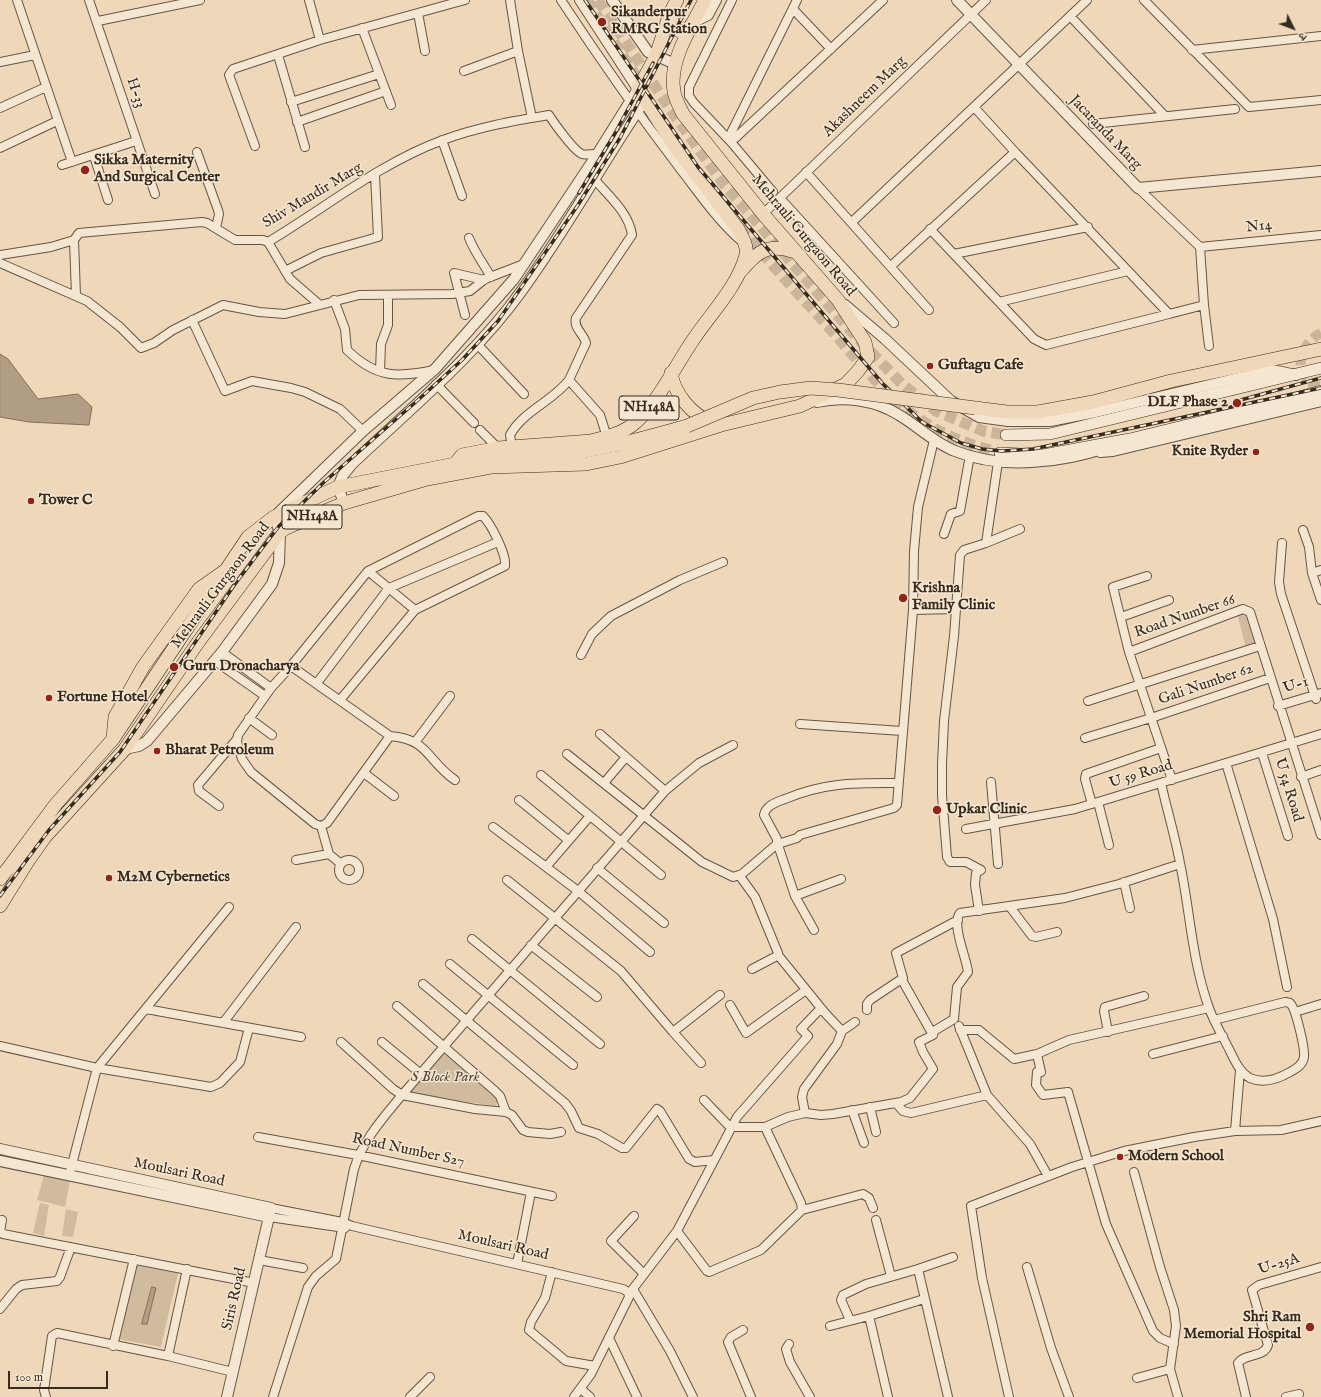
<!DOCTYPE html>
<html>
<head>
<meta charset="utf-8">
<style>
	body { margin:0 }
	#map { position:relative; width:1321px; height:1397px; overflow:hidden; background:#efd8b9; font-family:"IM FELL English","Noto Serif Devanagari",serif }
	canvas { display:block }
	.north { position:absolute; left:1273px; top:8px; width:40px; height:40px; -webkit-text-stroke:3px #f5e6d2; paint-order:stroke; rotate:132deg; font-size:11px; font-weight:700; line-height:16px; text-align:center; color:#372b1d }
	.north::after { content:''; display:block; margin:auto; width:14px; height:18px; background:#372b1d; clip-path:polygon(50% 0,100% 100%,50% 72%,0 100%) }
	.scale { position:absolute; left:8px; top:1371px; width:100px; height:18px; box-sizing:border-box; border:2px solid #372b1d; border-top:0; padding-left:5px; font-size:12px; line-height:14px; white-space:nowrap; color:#372b1d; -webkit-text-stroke:3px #f5e6d2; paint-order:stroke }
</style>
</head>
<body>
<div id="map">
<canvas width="1321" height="1397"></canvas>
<div class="north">उ</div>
<div class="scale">100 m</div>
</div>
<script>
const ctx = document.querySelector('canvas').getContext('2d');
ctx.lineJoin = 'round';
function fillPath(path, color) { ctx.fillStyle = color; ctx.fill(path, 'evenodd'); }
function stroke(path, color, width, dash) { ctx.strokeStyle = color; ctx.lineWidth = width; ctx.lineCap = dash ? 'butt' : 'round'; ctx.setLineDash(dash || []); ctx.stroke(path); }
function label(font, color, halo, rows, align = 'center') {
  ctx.font = font + ' "IM FELL English",serif'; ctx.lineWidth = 3; ctx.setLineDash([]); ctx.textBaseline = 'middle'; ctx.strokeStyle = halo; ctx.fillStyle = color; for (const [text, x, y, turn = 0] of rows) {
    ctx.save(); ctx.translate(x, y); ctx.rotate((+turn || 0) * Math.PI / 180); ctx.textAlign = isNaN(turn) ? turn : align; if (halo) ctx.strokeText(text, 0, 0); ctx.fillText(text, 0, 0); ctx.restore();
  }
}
fillPath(new Path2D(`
	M1244 610 1257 644 1246 648 1237 613Z
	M442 1047 500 1097 496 1106 400 1093Z
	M44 1175 70 1181 65 1207 37 1200Z
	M40 1203 49 1205 44 1236 33 1233Z
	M66 1209 78 1212 73 1237 62 1236Z
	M137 1265 178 1273 161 1347 117 1339Z`), '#d0bb9e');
const water = new Path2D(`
	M0 354 8 359 38 399 78 394 92 407 89 425 29 422 0 417Z
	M152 1287 156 1288 147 1324H142Z`);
fillPath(water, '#b09d84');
stroke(water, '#806f5b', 1);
stroke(new Path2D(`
	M1321 333C1297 345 1291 379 1321 387`), '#cab59a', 10, [10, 5]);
stroke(new Path2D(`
	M587 0 645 90
	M598 0 670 109 723 183 850 330 901 383 936 411 983 431 1006 435
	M741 226C767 261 797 292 826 324 857 359 888 400 927 424 951 439 973 445 1000 453`), '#cab59a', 11, [11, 5.5]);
const minor = new Path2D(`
	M17 0 72 162
	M89 0 155 194
	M309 0 320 40
	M510 0 518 51 532 118
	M561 0C599 58 639 115 681 170 699 193 717 220 740 240
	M1144 0 1249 107 1321 100
	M793 9 831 49
	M418 13 425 51
	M1070 16 1165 116
	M98 21 200 0
	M362 28 391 105
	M1192 50 1321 36
	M278 55 305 147
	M0 62 35 55
	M464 71 518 51
	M291 102 379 74
	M0 108 46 87
	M297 122 386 91
	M1093 124 1235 109
	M442 140 462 196
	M731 142 694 103 689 96V87L732 0
	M731 142V133L797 0
	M255 146 229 75 233 69 320 40 465 0
	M0 148 57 121
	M197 152 218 210 219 214 216 228
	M1015 152 1169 314 1204 305 1200 247 1138 188
	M94 156 108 200
	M62 165 136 141
	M806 172 929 310
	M595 180C609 196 629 213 632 235L576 318C573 328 584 334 586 343L569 380 600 415 607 437
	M773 192 731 142 883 0
	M780 198 894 323
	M763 214 986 0
	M852 222 1087 0
	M930 229 999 302
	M469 238C475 253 483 263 491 277
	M268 242C325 208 380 163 443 140 478 127 513 121 549 115 554 123 574 151 582 154 588 156 595 152 601 155
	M1200 247 1321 235
	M954 254 1088 227
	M0 255 51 247 74 240
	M0 263 87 301 120 327 141 348 154 343 173 330 223 305 259 312 285 314 359 295 452 294 470 291 485 279 524 264
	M891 266 1015 152 974 107
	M285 271 321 253 378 237 375 175
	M1128 271 999 302 1034 339 1046 345 1169 314
	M76 296 74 240 79 233 202 222 207 223 235 240H263L268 242 290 279 320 305
	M334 300 345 329 347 350C376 378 397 378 434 370
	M1204 305 1209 346
	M465 315 454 273 484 280
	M192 320 225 391 252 381 291 388 305 392 340 409 363 431
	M478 345 524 394
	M380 371 381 344 388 325V295
	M436 384 474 423
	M480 430 498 448
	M512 448 510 435C523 411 553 401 569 380
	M1303 530 1309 547 1312 573 1321 600
	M944 534 951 514 960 511 970 455
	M986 543 1020 529
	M1282 543 1279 582 1281 594 1316 699
	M368 571 415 610
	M1312 573 1321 570
	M1147 576 1113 587 1129 652 1172 780
	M913 610 956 609
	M1121 617 1169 600
	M222 652 271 688
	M1129 652 1243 609 1250 612 1321 835
	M581 655 592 634 611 616 680 580 723 562
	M215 661 265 696
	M291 666 390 736C429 739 427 761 455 780
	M317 683 389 588 498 542
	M340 700 415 610 505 566C507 555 491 524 483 516H478L368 571 291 666 271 688 238 735 237 742 242 759 251 772 315 824 321 826 327 823 390 736
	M1088 701 1260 646
	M1278 706 1321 693
	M249 718 272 735
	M800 724 902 731
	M600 734 665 791
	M1085 738 1151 718 1270 678
	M416 741 450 696
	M1262 753 1288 836
	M567 754 702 862 733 877 742 874 777 844V839L764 815C766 805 777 802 785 799 825 782 856 783 898 783
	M1226 763 1273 919 1287 987
	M364 773 394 796
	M541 775 661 875
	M1301 777 1321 770
	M991 782 998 864
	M604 783 626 757
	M1161 783C1167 810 1175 836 1180 863 1190 911 1192 961 1209 1008 1214 1022 1222 1035 1229 1049 1234 1059 1239 1072 1250 1078 1263 1084 1278 1079 1290 1072 1296 1069 1303 1065 1304 1057 1305 1048 1296 1009 1290 1003L1285 1002 1214 1020
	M519 800 568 840
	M1098 802 1109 845
	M1092 804 1085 779 1086 774 1161 748
	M219 806 199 791 198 785 237 739
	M321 826 329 854 341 864
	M493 827 578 891 650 952
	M966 829 1075 809 1321 734
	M777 842 795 896 814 930
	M778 844 797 838 800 835 894 808 897 805 913 610 914 551 918 507 934 440
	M339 870a10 10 0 1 1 20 0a10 10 0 1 1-20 0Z
	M296 860 329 854
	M546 867 590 816
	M597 868 664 923
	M739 875 755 897 778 953 777 956 752 969
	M507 880 621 971 673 1032 720 995
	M1124 882 1130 908
	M795 896 841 879
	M1010 907 1032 936 1036 937 1057 932
	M979 911 975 885 976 873 981 870 966 862H950L947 857 942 795V764L944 721 954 636 960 555 964 550 986 543 998 462
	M472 939 600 1044
	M531 945 597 997
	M778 955 825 1013 842 1031
	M450 964 573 1065
	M902 980 933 1035
	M423 984 565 1103 571 1111 579 1128 598 1134 622 1148H626L657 1109 660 1111 689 1159 695 1162 714 1160
	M730 1005 746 1033 806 990
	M397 1006 494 1090 500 1096 506 1112
	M146 1009 301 1037
	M867 1010V1004L870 1000 903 978 896 953 958 920
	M1295 1012 1321 1004
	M223 1023 296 927
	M959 1026 987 1095 1030 1144 1048 1176
	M960 1030H979L1014 1059 1037 1054 1069 1040 1209 1008
	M673 1032 701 1063
	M1108 1032 1104 1011 1105 1007 1144 996
	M341 1042 393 1089 402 1095 475 1109 506 1112 512 1115 523 1130 528 1132 550 1134 561 1132
	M382 1042 421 1074
	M0 1046 97 1068 211 1087 220 1083 240 1062 249 1028
	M1037 1054 1041 1072H1037L1036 1085 1043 1095 1068 1092 1106 1224 1153 1331 1160 1338 1174 1344
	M1153 1054 1223 1036
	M704 1100 730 1127H765L801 1203 802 1210
	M896 1103 903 1111 911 1113 987 1095
	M870 1107 876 1132
	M852 1110 864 1143
	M805 1113 802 1097 804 1089 837 1044 842 1031 855 1022
	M765 1127 788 1117 805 1113 821 1115 833 1114 901 1102 910 1098 933 1069 923 1052 919 1042 933 1035 934 1031 954 1019 957 987 968 972C967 959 951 925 960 913L1065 898 1119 884 1180 864
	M1235 1131 1240 1070
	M258 1137 358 1155 552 1196
	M1134 1172 1160 1267 1174 1310 1176 1326 1170 1369 1178 1397
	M69 1176 97 1068 229 907
	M271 1208 342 1222 352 1226 623 1289 628 1292 629 1297 591 1374 574 1397
	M634 1216 611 1241 644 1274
	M269 1217 345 1228
	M2 1220 0 1232 3 1234 254 1283
	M876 1220 891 1276
	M677 1231 707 1271 709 1272 761 1250 802 1210 863 1194 869 1198 873 1208
	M259 1260 303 1268
	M517 1264 531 1192
	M1027 1267 1051 1348 1069 1397
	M187 1269 168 1356 233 1372
	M918 1269 953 1257
	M552 1272 545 1298 531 1322 529 1330 566 1361 595 1366
	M633 1289 670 1351 693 1397
	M629 1294 677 1231 737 1117 808 1036 801 1029 821 1008
	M0 1309 16 1289 22 1285 57 1281 60 1277 71 1247
	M869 1316 888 1397
	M850 1320 841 1300 843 1295 866 1284 918 1269 948 1397
	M830 1326 869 1316 924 1299
	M743 1330 731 1337 728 1342 751 1397
	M609 1338 637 1397
	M789 1344 786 1349 790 1362 810 1397
	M113 1346 134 1259
	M1137 1378 1170 1369
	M581 1389 590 1397
	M46 1397 44 1390 52 1336 57 1333 168 1356
	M273 1397 308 1287 316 1276 336 1259 354 1169C363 1140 383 1118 402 1095L665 791 699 763 733 745
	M410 1397 430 1377
	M1009 1397 982 1278 971 1206 1072 1167 1124 1151 1194 1137 1235 1131 1281 1130 1321 1121
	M1246 1397 1238 1363C1245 1353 1264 1358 1268 1345L1252 1290 1259 1285 1321 1267
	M1286 1397 1299 1394`);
const tertiary = new Path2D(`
	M612 0 648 52 675 64
	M957 0 1138 188 1321 171
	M694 22 708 15 716 0
	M845 305 885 339 951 401 979 417 1008 421H1050L1096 412 1272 370 1296 375
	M817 402C844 396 875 400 899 415 918 426 934 443 955 451 1002 470 1061 463 1108 447
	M1100 452 1113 451 1321 401
	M344 503 338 487 343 475 352 464C411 408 476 355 523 289 567 228 603 162 645 100
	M125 749 139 746 147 741 222 652 272 584 279 563 280 532 274 517 363 431 435 369 514 279 598 153 638 89 580 0
	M0 1149 271 1208 227 1397
	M0 1161 269 1217`);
const secondary = new Path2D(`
	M1006 435 1050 434 1321 368
	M1000 453 1043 455 1130 439 1281 402 1321 391`);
const primary = new Path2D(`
	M670 13 674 28 681 32 686 31 694 22
	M742 270C758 250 770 243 795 252
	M671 373C674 393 692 416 712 422
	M975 408 1007 412H1038L1093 402 1171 381 1321 349
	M455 464C499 457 543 458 586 451 621 445 654 435 687 426
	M113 739 115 717 143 667 199 589 226 570`);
const trunk = new Path2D(`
	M0 879 56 804 113 739 248 537 274 517 338 487 455 464 462 455 498 448 591 441C607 437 624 433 636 422 658 402 676 365 693 340 711 313 738 286 746 255 748 246 742 237 738 229L673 144 638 89 656 56 670 13 677 0
	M0 906 28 861 45 837 125 749 199 641 280 532 286 528 344 503 427 479 491 467 586 464 620 457 721 425 800 406 846 384 858 371 868 357 865 342 838 300 763 214 683 114C679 106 675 99 674 91 668 62 692 25 705 0`);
stroke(minor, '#655644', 10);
stroke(tertiary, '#655644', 12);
stroke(secondary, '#372b1d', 12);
stroke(primary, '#372b1d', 14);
stroke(trunk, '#372b1d', 14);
stroke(minor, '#f5e6d2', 8);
stroke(tertiary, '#f5e6d2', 10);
stroke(secondary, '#f5e6d2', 11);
stroke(primary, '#efd8b9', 13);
stroke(trunk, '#efd8b9', 13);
const rail = new Path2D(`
	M585 0 698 167 882 383 922 422 961 443 982 449 1002 451 1033 449 1321 388
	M579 193 614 135 653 63
	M1237 401 1321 378
	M0 896 49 830 120 752 235 584 279 526 323 483 418 400 462 360 498 321 578 205 620 138 691 0`);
stroke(rail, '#372b1d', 3.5);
stroke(rail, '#f5e6d2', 2, [6]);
const primaryBridge = new Path2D(`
	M687 426 753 398 780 392 811 388 838 390 975 408`);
stroke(primaryBridge, '#372b1d', 14, []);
stroke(primaryBridge, '#efd8b9', 13);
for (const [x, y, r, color] of [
	[602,22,5,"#8f2418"],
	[85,170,5,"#8f2418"],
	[930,366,4,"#8f2418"],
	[1237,403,5,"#8f2418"],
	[1256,452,4,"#8f2418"],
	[31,501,4,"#8f2418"],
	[903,598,5,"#8f2418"],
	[174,667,5,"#8f2418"],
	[49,698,4,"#8f2418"],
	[157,751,4,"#8f2418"],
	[937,810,5,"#8f2418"],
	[109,878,4,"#8f2418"],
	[1120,1157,4,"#8f2418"],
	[1310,1327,5,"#8f2418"]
]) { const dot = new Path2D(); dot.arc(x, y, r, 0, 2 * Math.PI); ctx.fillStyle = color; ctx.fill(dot); stroke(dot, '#f5e6d2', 1.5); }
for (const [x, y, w] of [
	[649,408,60],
	[312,517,60]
]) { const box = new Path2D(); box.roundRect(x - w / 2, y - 12, w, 24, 3); ctx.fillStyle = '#f5e6d2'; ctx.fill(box); stroke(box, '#372b1d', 1); }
label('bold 14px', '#372b1d', null, [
	["NH148A",649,408],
	["NH148A",312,517]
]);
label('bold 15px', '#372b1d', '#f5e6d2', [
	["Sikanderpur",611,13],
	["RMRG Station",611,30],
	["Sikka Maternity",94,161],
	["And Surgical Center",94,178],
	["Guftagu Cafe",938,366],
	["DLF Phase 2",1228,403,"right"],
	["Knite Ryder",1248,452,"right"],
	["Tower C",39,501],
	["Krishna",912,589],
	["Family Clinic",912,606],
	["Guru Dronacharya",183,667],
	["Fortune Hotel",57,698],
	["Bharat Petroleum",165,751],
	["Upkar Clinic",946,810],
	["M2M Cybernetics",117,878],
	["Modern School",1128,1157],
	["Shri Ram",1301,1318,"right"],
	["Memorial Hospital",1301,1335,"right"]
], 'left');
label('15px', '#372b1d', '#f5e6d2', [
	["H-33",135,93,72],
	["Akashneem Marg",865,97,-44],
	["Jacaranda Marg",1105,133,46],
	["Shiv Mandir Marg",313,196,-31],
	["N14",1259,227,-6],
	["Mehrauli Gurgaon Road",803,236,50],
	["Mehrauli Gurgaon Road",221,586,-53],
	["Road Number 66",1185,617,-19],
	["Gali Number 62",1206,685,-19],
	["U-1",1296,686,-17],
	["U 59 Road",1141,775,-17],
	["U 54 Road",1288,790,73],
	["Road Number S27",408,1151,12],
	["Moulsari Road",179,1173,12],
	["Moulsari Road",503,1246,13],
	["U-25A",1279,1265,-17],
	["Siris Road",235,1299,-77]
]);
label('italic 15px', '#564837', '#f5e6d2', [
	["S Block Park",445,1078]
]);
</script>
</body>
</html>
